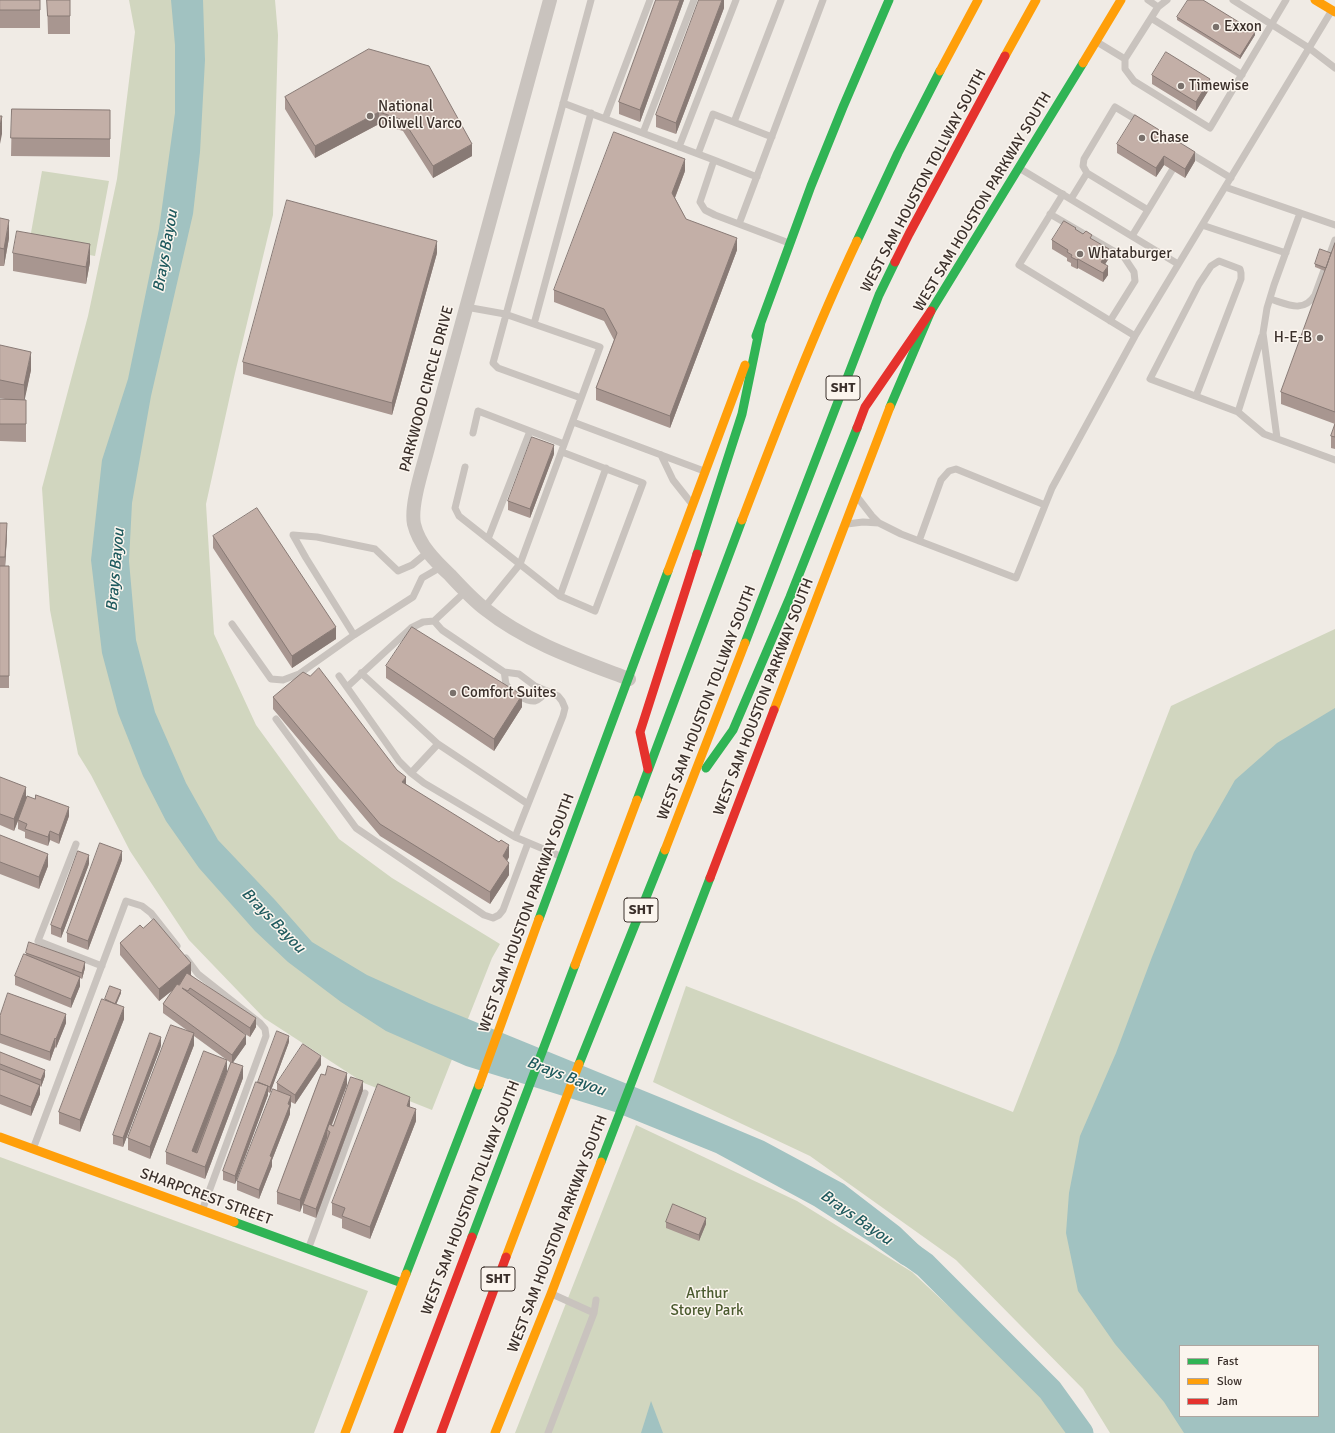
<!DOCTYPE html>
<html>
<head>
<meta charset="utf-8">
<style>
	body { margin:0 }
	#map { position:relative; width:1335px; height:1433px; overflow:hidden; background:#f0ebe5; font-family:Signika,sans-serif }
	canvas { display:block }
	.legend { position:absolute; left:1179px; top:1345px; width:140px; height:72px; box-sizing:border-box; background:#fbf5ee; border:1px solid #aea6a0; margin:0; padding:5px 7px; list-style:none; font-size:12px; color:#3b302b }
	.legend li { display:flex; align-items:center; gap:8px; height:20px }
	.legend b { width:20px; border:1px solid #aea6a0 }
</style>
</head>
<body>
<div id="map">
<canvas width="1335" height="1433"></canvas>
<ul class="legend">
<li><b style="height:5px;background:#30b455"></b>Fast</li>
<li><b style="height:5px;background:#ff9f0a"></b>Slow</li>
<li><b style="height:5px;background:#e5322d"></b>Jam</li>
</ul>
</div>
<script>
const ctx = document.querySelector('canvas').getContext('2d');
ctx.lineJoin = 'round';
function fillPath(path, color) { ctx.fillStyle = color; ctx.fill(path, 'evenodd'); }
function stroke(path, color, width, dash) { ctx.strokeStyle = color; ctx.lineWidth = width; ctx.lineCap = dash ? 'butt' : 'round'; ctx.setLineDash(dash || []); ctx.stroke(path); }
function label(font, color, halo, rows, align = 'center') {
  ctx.font = font + ' Signika,sans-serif'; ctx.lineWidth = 3; ctx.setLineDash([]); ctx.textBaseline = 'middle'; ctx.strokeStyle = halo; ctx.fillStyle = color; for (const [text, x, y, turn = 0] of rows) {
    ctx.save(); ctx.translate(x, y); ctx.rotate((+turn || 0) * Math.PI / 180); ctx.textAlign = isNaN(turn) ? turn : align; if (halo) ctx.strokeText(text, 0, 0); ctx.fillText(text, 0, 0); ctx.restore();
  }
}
fillPath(new Path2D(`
	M129 0H275L278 35 273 215 235 373 206 504 214 634 256 725 339 839 392 878 500 944 492 958 432 1110 364 1083 264 1018 189 940 130 851 91 775 78 754 50 610 42 488 88 316 117 179 135 32Z
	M42 171 109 181 95 256 29 244Z
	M1335 629V1433H1110L1083 1389 956 1260 810 1156 653 1082 686 986 1013 1112 1171 706ZM1180 1346H1318V1416H1180Z
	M636 1125 797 1201 912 1272 1036 1388 1071 1433H515Z
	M0 1157 368 1291 314 1433H0Z`), '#d1d6bf');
fillPath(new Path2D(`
	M171 0H203L205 60 200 152 193 214 151 396 132 503 129 561 136 640 155 712 186 783 218 840 275 900 312 942 367 975 429 1003 669 1101 764 1141 844 1184 900 1227 925 1251 911 1269 901 1264 870 1242 814 1206 716 1153 615 1112 466 1066 386 1031 341 1002 288 962 255 931 199 868 166 821 143 776 118 713 102 653 91 560 102 460 128 379 159 229 175 113V45Z
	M1335 708V1433H1184L1164 1402 1115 1344 1078 1291 1066 1233 1069 1193 1080 1136 1116 1053 1152 957 1194 852 1235 780 1277 743ZM1180 1346H1318V1416H1180Z
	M651 1401 663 1433H641Z`), '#a1c2c1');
stroke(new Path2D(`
	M890 1240 925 1265 1050 1390 1081 1433`), '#a1c2c1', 25);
stroke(new Path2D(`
	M1148 0 1158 7
	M1167 0 1158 7 1151 18 1125 59V69L1134 81 1210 128 1286 0
	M1233 0 1309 48 1335 68
	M1151 18 1242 75
	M1097 42 1125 59
	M563 103 714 160
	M605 119 650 0
	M734 122 781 0
	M643 133 694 0
	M679 147 736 0
	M1188 152 1231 178
	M698 154 713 114 772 137
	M1019 168 1178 264
	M757 177 714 160 700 202 705 210 715 215 789 243
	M1225 187 1335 225
	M1063 194 1019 265 1135 336
	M1071 199 1087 173
	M1148 210 1177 162
	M1050 214 1124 257 1134 272 1135 281 1110 321
	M739 224 823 0
	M1202 225 1286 253
	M1132 236 1148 210 1087 173 1083 166 1084 159 1115 107 1140 122
	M1270 299C1287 304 1303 314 1315 295L1335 240
	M466 307 505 314 600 347 520 564 484 608
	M534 324 591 113
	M1196 396 1241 279V273L1240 269 1219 261 1211 266 1199 284 1150 379 1238 412 1264 434 1335 460
	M581 398 498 368 493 363 591 0
	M1238 412 1262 336
	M573 422 704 471
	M473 433 478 411 564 444
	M1277 438 1263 333 1267 308 1274 285 1300 213
	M661 455 673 480 692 504
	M465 467 455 508 459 516 560 596 595 611 643 483 562 452
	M858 498 872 516 879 523 901 534 1016 578 1052 488 1135 336 1332 10
	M847 524 863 522 879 523
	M488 539 530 431
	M919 541 941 480 949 471 956 469 1045 505
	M428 552 412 565 398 571 375 549 317 537 293 535 306 558 354 635 413 597 422 578 441 567
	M560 596 606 468
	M434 621 442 630 504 672 519 674 535 686 558 696 562 701 565 708 563 716 515 837
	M232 624 271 679 283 680 299 674 354 635
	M504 672C505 675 505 680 506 684 510 692 527 702 535 701 541 699 544 695 547 691
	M361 673 438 744 528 804
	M339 676 399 761 411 773 424 783 515 837 560 856
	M347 687 411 628 423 622 434 621 466 591
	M276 719 356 828 484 915 493 918 499 915 503 910 528 843
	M411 773 438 744
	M76 844 38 941 102 966
	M186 958 198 974 260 1023 265 1029 266 1036 203 1208
	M33 1149 126 901 142 906 151 913 177 946
	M309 1247 365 1093
	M594 1313 596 1300
	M548 1433 594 1313 552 1294`), '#c9c3be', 7);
stroke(new Path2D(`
	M550 0 429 444C424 465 410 504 414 524 419 545 435 561 450 575 461 587 472 599 485 609 528 643 579 660 629 679`), '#c9c3be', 14);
stroke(new Path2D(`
	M857 241 898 153 940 71
	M756 336 811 186 843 107 889 0
	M890 407 931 311 1083 63
	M697 554 742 414 761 322
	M745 643 879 295 895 262
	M706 768 733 730 790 597 857 428
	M637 800 742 520
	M539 919 668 571
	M579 1064 665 850
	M601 1162 710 878
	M234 1222 402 1283
	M472 1237 575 965
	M406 1274 479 1085`), '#30b455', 9);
stroke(new Path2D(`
	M1315 0 1335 12
	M1005 56 1036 0
	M1083 63 1121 0
	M940 71 978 0
	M742 520C778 426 814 332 857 241
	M668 571 745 365
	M774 710 890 407
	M665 850 745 643
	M575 965 637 800
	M479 1085 539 919
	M0 1137 234 1222
	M506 1257 579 1064
	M345 1433 406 1274
	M495 1433 551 1294 601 1162`), '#ff9f0a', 9);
stroke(new Path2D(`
	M895 262 909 234 1005 56
	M857 428 865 407 931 311
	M648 769 640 732 697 554
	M710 878 774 710
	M398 1433 472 1237
	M441 1433 506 1257`), '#e5322d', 9);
fillPath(new Path2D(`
	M0 0H40V28H0Z
	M47 0H70V34H48Z
	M656 0H684L640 122 619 114V102Z
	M724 0V8L676 134 656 127V115Z
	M1177 17 1255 35 1240 59 1177 20Z
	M369 49 472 156 433 178 403 131 379 124 315 158 285 109V97Z
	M1152 75 1210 88 1196 111 1152 84Z
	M12 109 110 110V157L11 156Z
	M1117 144 1195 161 1185 178 1164 165 1156 177 1117 153Z
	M685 171 675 198 686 219 737 250 670 428 596 400V388L614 340 604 321 554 302V290Z
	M0 218 9 238 4 266H0Z
	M1076 230 1092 240 1109 258 1105 264 1108 275 1103 282 1078 268 1077 269 1071 266V263L1067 261V258L1052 249V240Z
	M1335 243V424L1281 404V392L1325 271 1315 267V264L1331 253Z
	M13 253 90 262 86 284 13 271Z
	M437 253 392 415 243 374V362Z
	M0 345 31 370 24 400 26 417V442L0 441V399H5L0 398Z
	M1335 424V449L1331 448V436Z
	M554 454 530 518 508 510V501Z
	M0 523 7 535 5 566H9V688H0Z
	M213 536 336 639 292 668 213 548Z
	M386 666 522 707 494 751 386 678Z
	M273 697 406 784 509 857 507 861 509 875 490 904 380 836 273 709Z
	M0 777 26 797 69 816 59 844 50 840 48 846 25 838V832L18 829V821L14 831 0 825Z
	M0 835 48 866 39 889 0 874Z
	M122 860 88 950 67 942V933Z
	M89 864 61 938 51 934V925Z
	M143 928 191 975 256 1027 250 1037 242 1032 246 1044 233 1062 243 1078 205 1179 166 1164V1152L227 1072 197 1153 231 1063 194 1036V1045L150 1159 128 1150V1138L188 1031 163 1013V1004L173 990 159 1001 120 955V943Z
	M26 953 85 968 82 979 80 978V986L71 1008 15 985V976L26 955Z
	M121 993 116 1005 124 1019 80 1132 59 1124V1112L105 999Z
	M0 1016 66 1023 56 1048 55 1047 50 1061 0 1043Z
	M289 1042 270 1093 268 1092V1095L235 1184 223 1180V1171L258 1082Z
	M161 1046 123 1147 113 1144V1135Z
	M0 1052 45 1076 41 1087 40 1086V1094L31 1116 0 1104Z
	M321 1065 295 1104 291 1102V1105L290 1109V1114L272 1160V1166L259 1199 237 1190V1181L277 1090V1083Z
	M347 1085 332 1125 333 1126 363 1090 316 1218 303 1213V1204L327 1139V1138L300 1212 277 1204V1192Z
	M410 1107 416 1121 370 1239 342 1228V1219L332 1215V1203Z
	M666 1222 706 1224 699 1241 666 1228Z`), '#a89690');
fillPath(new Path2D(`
	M680 0H684L640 122V110Z
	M722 0H724V8L676 134V123Z
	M1255 32V35L1240 59V56Z
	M1210 79V88L1196 111V102Z
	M379 112V124L315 158V146Z
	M2 116V134L0 144V126Z
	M472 144V156L433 178V166Z
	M1195 152V161L1185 178V169Z
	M1164 156V165L1156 177V168Z
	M685 159V171L672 205V193Z
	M9 220V238L4 266V249Z
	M737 238V250L670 428V416Z
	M437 241V253L392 415V403Z
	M90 244V262L86 284V267Z
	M1109 249V258L1101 271V262Z
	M1078 259V268L1077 269V260Z
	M1108 266V275L1103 282V273Z
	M31 352V370L24 403V385Z
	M554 445V454L530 518V509Z
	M7 523V535L5 569V557Z
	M336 627V639L292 668V656Z
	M522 695V707L494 751V739Z
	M406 777V789L402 782Z
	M26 787V799L14 831V819Z
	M69 807V816L59 844V835Z
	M50 831V840L48 846V837Z
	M509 845V857L503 868V856Z
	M122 851V860L88 950V941Z
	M48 854V866L39 889V877Z
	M89 855V864L61 938V929Z
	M509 863V875L490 904V892Z
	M85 962V968L82 979V973Z
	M191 963V975L159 1001V989Z
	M80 977V986L71 1008V999Z
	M121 990V993L115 1007V1004Z
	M124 1007V1019L80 1132V1120Z
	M66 1014V1023L56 1048V1039Z
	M256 1018V1027L250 1037V1028Z
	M194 1033V1045L150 1159V1147Z
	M246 1035V1044L232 1064V1055Z
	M289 1036V1042L270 1093V1087Z
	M161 1037V1046L123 1147V1138Z
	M55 1038V1047L50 1061V1052Z
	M321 1056V1065L295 1104V1095Z
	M227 1060V1072L192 1163V1151Z
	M243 1066V1078L205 1179V1167Z
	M45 1070V1076L41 1087V1080Z
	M347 1073V1085L329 1131 327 1130V1138L300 1212V1200Z
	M363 1081V1090L316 1218V1209Z
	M40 1085V1094L31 1116V1107Z
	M268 1086V1095L235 1184V1176Z
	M291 1096V1105L290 1109V1114L272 1160V1166L259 1199V1190L270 1156Z
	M410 1097V1109L407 1106Z
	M416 1109V1121L370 1239V1227Z
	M706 1218V1224L699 1241V1235Z`), '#887a75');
const building = new Path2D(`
	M0 0H40V10H0Z
	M47 0H70V16H48Z
	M656 0H680L640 110 619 102Z
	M699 0H722L676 123 656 115Z
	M1188 0H1203L1255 32 1240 56 1177 17Z
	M369 49 429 66 472 144 433 166 403 120 379 112 315 146 285 97Z
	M1166 52 1210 79 1196 102 1152 75Z
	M12 109 110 110V139L11 138Z
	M1135 115 1195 152 1185 169 1164 156 1156 168 1117 144Z
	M0 116H2L0 126Z
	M614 132 685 159 672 193 686 219 737 238 670 416 596 388 617 333 604 309 554 290Z
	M287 200 437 241 392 403 243 362Z
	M0 218 9 220 4 249 0 248Z
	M1064 221 1076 228 1075 229 1083 234 1086 231 1092 235 1090 238 1109 249 1101 262 1108 266 1103 273 1078 259 1077 260 1071 257 1072 255 1067 252 1068 250 1052 240Z
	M17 231 90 244 86 267 13 253Z
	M1335 243V412L1281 392Z
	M1320 249 1331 253 1326 268 1315 264Z
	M0 345 31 352 24 385 0 380Z
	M0 399 26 400V424H0Z
	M1335 424V437L1331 436Z
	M532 437 554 445 530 509 508 501Z
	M257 508 336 627 292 656 213 536Z
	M0 523H7L5 557H0Z
	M0 566H9V676H0Z
	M412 627 522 695 494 739 386 666Z
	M319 668 397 770 406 777 402 782 499 842 501 840 509 845 503 856 509 863 490 892 380 824 273 697 303 672 310 676Z
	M0 777 26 787 14 819 0 814Z
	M36 795 69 807 59 835 50 831 48 837 25 829 27 824 18 820 27 796 35 799Z
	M0 835 48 854 39 877 0 862Z
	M100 843 122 851 88 941 67 933Z
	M78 851 89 855 61 929 51 925Z
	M154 919 191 963 159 989 120 943 140 925 143 928Z
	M29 942 85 962 82 973 26 953Z
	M24 954 80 977 71 999 15 976Z
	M187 973 256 1018 250 1028 190 988 188 991 182 988 246 1035 232 1055 163 1004 177 984 179 985Z
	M110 986 121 990 115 1004 105 999Z
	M8 993 66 1014 56 1039 55 1038 50 1052 0 1034V1016Z
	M102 999 124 1007 80 1120 59 1112Z
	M171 1025 194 1033 150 1147 128 1138Z
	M277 1031 289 1036 270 1087 258 1082Z
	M150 1033 161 1037 123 1138 113 1135Z
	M303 1044 321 1056 295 1095 277 1083Z
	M204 1051 227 1060 192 1151 197 1153 231 1062 243 1066 205 1167 166 1152Z
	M0 1052 45 1070 41 1080 0 1064Z
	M328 1066 347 1073 300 1200 277 1192 321 1074 325 1075Z
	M0 1069 40 1085 31 1107 0 1095Z
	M351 1077 363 1081 316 1209 303 1204 330 1132 327 1130 329 1124 333 1126Z
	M256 1082 268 1086 235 1176 223 1171Z
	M378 1084 410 1097 407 1106 416 1109 370 1227 342 1216 345 1208 332 1203Z
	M273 1089 291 1096 288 1104 290 1105 270 1156 272 1157 259 1190 237 1181Z
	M673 1204 706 1218 699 1235 666 1222Z`);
fillPath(building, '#c3afa7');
stroke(building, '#887a75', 1);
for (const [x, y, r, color] of [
	[1216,27,4,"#7a716c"],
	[1181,86,4,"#7a716c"],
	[370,116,4,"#7a716c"],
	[1142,138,4,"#7a716c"],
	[1080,254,4,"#7a716c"],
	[1320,338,4,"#7a716c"],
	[453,693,4,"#7a716c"]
]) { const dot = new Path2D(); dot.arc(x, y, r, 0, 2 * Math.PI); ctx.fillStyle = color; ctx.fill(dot); stroke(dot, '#fbf5ee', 1.5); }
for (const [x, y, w] of [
	[843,388,34],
	[641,910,34],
	[498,1279,34]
]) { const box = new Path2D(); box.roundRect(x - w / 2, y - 12, w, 24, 3); ctx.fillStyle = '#fbf5ee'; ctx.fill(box); stroke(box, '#3b302b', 1); }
label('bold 14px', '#3b302b', null, [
	["SHT",843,388],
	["SHT",641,910],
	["SHT",498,1279]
]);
label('15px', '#3b302b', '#fbf5ee', [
	["Exxon",1224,27],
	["Timewise",1189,86],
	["National",378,107],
	["Oilwell Varco",378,124],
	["Chase",1150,138],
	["Whataburger",1088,254],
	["H-E-B",1312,338,"right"],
	["Comfort Suites",461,693]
], 'left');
label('15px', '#3b302b', '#fbf5ee', [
	["WEST SAM HOUSTON TOLLWAY SOUTH",924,181,-62],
	["WEST SAM HOUSTON PARKWAY SOUTH",983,202,-59],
	["PARKWOOD CIRCLE DRIVE",427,389,-75],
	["WEST SAM HOUSTON PARKWAY SOUTH",764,697,-69],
	["WEST SAM HOUSTON TOLLWAY SOUTH",707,703,-69],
	["WEST SAM HOUSTON PARKWAY SOUTH",527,913,-70],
	["SHARPCREST STREET",206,1197,20],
	["WEST SAM HOUSTON TOLLWAY SOUTH",471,1198,-69],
	["WEST SAM HOUSTON PARKWAY SOUTH",558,1234,-69]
]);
label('15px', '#4a5a2e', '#fbf5ee', [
	["Arthur",707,1294],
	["Storey Park",707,1311]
]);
label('italic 16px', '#1f5a5e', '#fbf5ee', [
	["Brays Bayou",166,251,-80],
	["Brays Bayou",116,570,-85],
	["Brays Bayou",273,921,46],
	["Brays Bayou",566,1077,21],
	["Brays Bayou",856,1218,35]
]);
</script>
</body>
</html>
